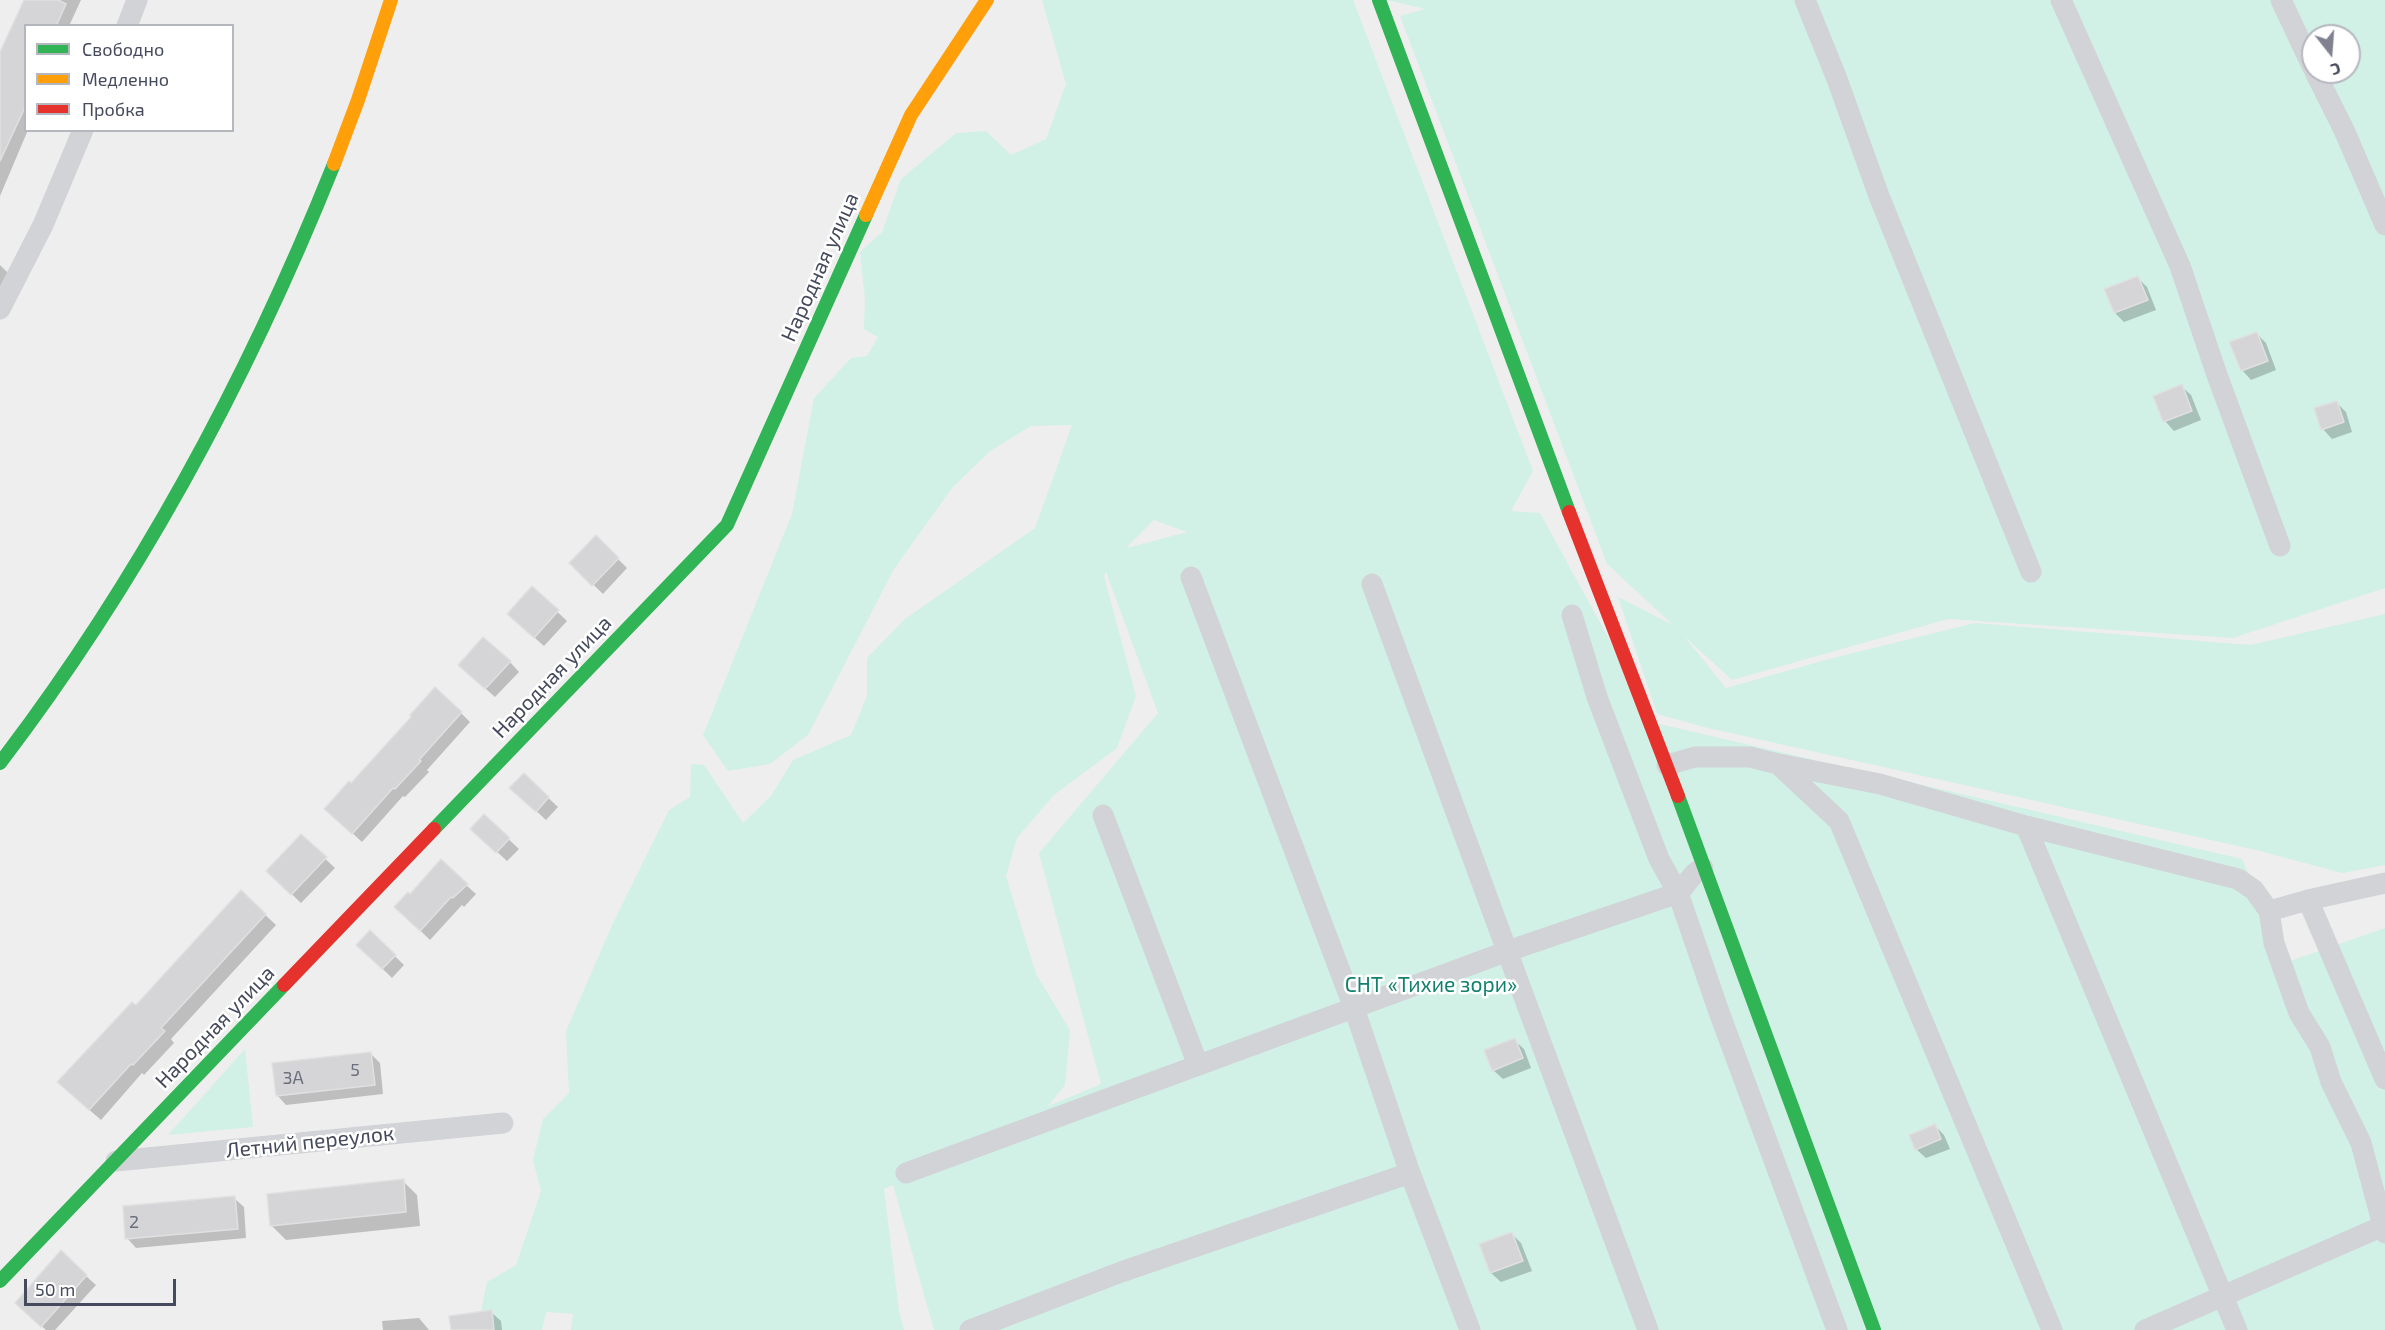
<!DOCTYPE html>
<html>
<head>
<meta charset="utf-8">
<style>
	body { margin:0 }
	#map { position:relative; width:2385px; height:1330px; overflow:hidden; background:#efeeee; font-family:"Exo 2",sans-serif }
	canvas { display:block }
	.legend { position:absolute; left:24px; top:24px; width:210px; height:108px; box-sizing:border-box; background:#fff; border:2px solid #b5b7be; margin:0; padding:8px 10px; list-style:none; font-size:18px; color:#454a5c }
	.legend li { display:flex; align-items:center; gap:12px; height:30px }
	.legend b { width:30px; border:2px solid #b5b7be }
	.north { position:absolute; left:2301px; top:24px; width:60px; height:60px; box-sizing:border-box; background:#fff; border:2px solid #b5b7be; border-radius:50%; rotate:163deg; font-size:16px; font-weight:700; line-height:24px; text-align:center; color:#454a5c }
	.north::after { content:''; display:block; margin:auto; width:21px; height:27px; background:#80838f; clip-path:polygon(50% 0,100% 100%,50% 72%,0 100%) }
	.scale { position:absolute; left:24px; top:1279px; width:152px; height:27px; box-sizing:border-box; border:3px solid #454a5c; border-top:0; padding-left:8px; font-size:18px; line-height:21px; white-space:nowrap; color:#454a5c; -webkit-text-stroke:4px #fff; paint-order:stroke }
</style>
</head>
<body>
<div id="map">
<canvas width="2385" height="1330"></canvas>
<ul class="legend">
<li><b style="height:8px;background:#30b455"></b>Свободно</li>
<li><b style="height:8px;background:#ff9f0a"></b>Медленно</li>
<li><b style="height:8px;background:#e5322d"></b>Пробка</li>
</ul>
<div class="north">С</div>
<div class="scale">50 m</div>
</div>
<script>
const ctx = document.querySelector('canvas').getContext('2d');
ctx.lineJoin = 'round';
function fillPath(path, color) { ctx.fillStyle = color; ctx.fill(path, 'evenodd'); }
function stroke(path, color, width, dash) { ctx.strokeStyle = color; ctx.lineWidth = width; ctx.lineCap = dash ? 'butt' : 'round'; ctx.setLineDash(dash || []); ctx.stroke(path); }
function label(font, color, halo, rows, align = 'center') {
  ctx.font = font + ' "Exo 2",sans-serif'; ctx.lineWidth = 5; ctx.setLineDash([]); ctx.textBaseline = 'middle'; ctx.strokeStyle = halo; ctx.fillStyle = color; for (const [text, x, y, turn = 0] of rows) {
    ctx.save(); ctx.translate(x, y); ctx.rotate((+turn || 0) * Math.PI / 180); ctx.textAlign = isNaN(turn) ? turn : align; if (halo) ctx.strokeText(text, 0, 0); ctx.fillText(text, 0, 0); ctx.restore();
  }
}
fillPath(new Path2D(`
	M1042 0H1353L1533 471 1511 511 1540 513 1655 723 2242 859 2287 962 2385 928V1330H934L893 1185 884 1189 899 1311 904 1330H571L573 1314 546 1312 542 1330H483L479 1321 487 1282 516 1265 541 1191 533 1160 543 1119 569 1093 566 1031 613 923 669 810 690 797 691 764 704 765 743 823 771 796 793 760 851 735 867 696V658L905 619 1035 528 1072 425 1031 426 990 451 952 488 894 569 808 735 770 764 728 771 703 735 792 514 814 398 851 358 867 356 878 337 864 329 865 300 860 252 882 232 901 179 956 133 986 131 1011 155 1046 139 1066 84ZM1154 520 1187 532 1127 548V547ZM1106 572 1158 713 1039 853 1101 1084 1048 1106 1065 1085 1070 1030 1036 974 1006 876 1017 838 1054 795 1117 748 1136 696 1104 576Z
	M1387 0H2385V588L2233 638 1948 619 1732 680 1684 636 1726 688 1829 659 1975 623 2251 645 2385 614V865L2342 873 2256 850 1708 728 1657 714 1618 597 1673 625 1607 564 1400 16 1425 9ZM2313 36H2349V72H2313Z
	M245 1049 253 1127 168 1135Z`), '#d1f0e6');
fillPath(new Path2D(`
	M27 0H81L69 26H26V130H28L0 196V56Z
	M0 265 8 273 0 291Z
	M2138 278 2147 287 2156 310 2124 322 2115 313Z
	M2256 333 2266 343 2276 370 2251 380 2242 370Z
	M2181 386 2191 395 2201 420 2174 431 2165 421Z
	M2336 402 2346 412 2352 432 2332 439 2323 429Z
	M596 537 627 568 603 594 571 563Z
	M532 588 567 621 544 646 518 623Z
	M510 662 519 672 495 697 469 674Z
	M461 713 470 722 427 770 429 772 405 797 403 796 362 842 336 818 351 785Z
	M524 775 558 807 546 820 521 797Z
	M484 816 519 849 507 861 482 838Z
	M301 836 335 868 301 903 277 880Z
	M466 885 476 894 464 907 462 905 430 940 396 907 410 896Z
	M241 892 276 925 171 1039 174 1043 144 1075 142 1073 101 1120 70 1093 136 1007Z
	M370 932 404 965 392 978 358 945Z
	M1514 1040 1524 1049 1531 1068 1503 1079 1493 1070Z
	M371 1054 380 1063 383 1094 286 1105 277 1095Z
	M1935 1126 1944 1135 1950 1149 1926 1158 1916 1149Z
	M403 1181 417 1195 420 1226 286 1240 272 1226Z
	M234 1198 244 1207 246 1238 136 1248 127 1238Z
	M1512 1234 1521 1243 1532 1271 1501 1282 1491 1273 1481 1245Z
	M86 1276 96 1285 55 1330H46L26 1312Z
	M491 1312 501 1321 502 1330H453Z
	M419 1318 429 1330H383L382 1321Z`), '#0003');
const building = new Path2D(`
	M24 0H58L66 4 56 26H26V105L0 161V52Z
	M2138 276 2148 300 2114 313 2104 289Z
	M2257 332 2268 361 2241 371 2229 342Z
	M2182 384 2192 411 2163 422 2153 396Z
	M2337 401 2344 422 2321 430 2314 408Z
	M596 535 619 558 592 586 569 563Z
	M532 586 559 610 534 638 507 614Z
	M483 637 511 661 485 689 458 665Z
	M435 687 462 712 419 760 421 761 395 789 393 788 352 834 324 809 349 781 351 783 411 717 410 715Z
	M524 773 549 797 536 812 509 788Z
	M484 814 510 838 496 853 470 829Z
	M301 834 327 857 291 895 266 871Z
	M441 859 468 884 453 898 451 897 420 931 394 907 408 892 410 894Z
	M241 890 266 914 161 1028 165 1031 133 1065 131 1064 89 1110 57 1082 132 1002 136 1005Z
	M370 930 396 955 382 969 356 945Z
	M1515 1038 1523 1058 1492 1071 1484 1050Z
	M371 1052 375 1085 276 1096 272 1063Z
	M1935 1124 1941 1139 1915 1150 1909 1135Z
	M404 1179 406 1212 270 1226 267 1194Z
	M235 1196 238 1229 125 1239 123 1206Z
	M1512 1232 1523 1261 1490 1273 1479 1244Z
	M61 1250 87 1275 41 1327 15 1303Z
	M492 1310 494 1330H451L449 1316Z`);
fillPath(building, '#d5d5d7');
stroke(building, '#e0e0e1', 1.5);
stroke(new Path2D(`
	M1805 0 1837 79 1879 196 2031 572
	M2061 0 2180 266 2217 375 2280 546
	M2281 0 2313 68
	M127 26 137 0
	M2315 72 2344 130 2385 225
	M0 309 43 225 83 130
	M1191 577 1354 1008 1410 1173 1470 1330
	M1372 584C1462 834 1556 1081 1648 1330
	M1572 615 1597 697 1659 859 1678 893 1719 1012 1837 1330
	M1779 764 1880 784 2026 826 2238 879 2254 890 2269 911
	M1667 765 1695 757H1750L1778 764 1839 821 2052 1330
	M1103 815 1198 1065
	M2026 826 2237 1330
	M2385 883 2308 900 2269 911 2274 943 2299 1013 2320 1047 2331 1082 2361 1143 2385 1233
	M2308 900 2385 1079
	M116 1161 503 1123
	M906 1173 1508 951 1678 893C1687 885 1692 872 1703 868
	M970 1330 1121 1272 1410 1173
	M2145 1330 2385 1225`), '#d1d3d7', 21);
stroke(new Path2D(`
	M1379 0 1569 512
	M0 763C139 581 249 376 334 164
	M1678 796 1874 1330
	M434 829 727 525 866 215
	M0 1281 284 985`), '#30b455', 14);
stroke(new Path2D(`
	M334 164 358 100 391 0
	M866 215 911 115 987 0`), '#ff9f0a', 14);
stroke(new Path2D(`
	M1569 512 1678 796
	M284 985 434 829`), '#e5322d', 14);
label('18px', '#6b6f7d', null, [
	["5",355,1070],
	["3А",293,1078],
	["2",134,1222]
]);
label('21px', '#454a5c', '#fff', [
	["Народная улица",820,267,-66],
	["Народная улица",552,677,-46],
	["Народная улица",215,1027,-46],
	["Летний переулок",310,1142,-6]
]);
label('21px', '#12816d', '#fff', [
	["СНТ «Тихие зори»",1431,985]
]);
</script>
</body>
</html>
